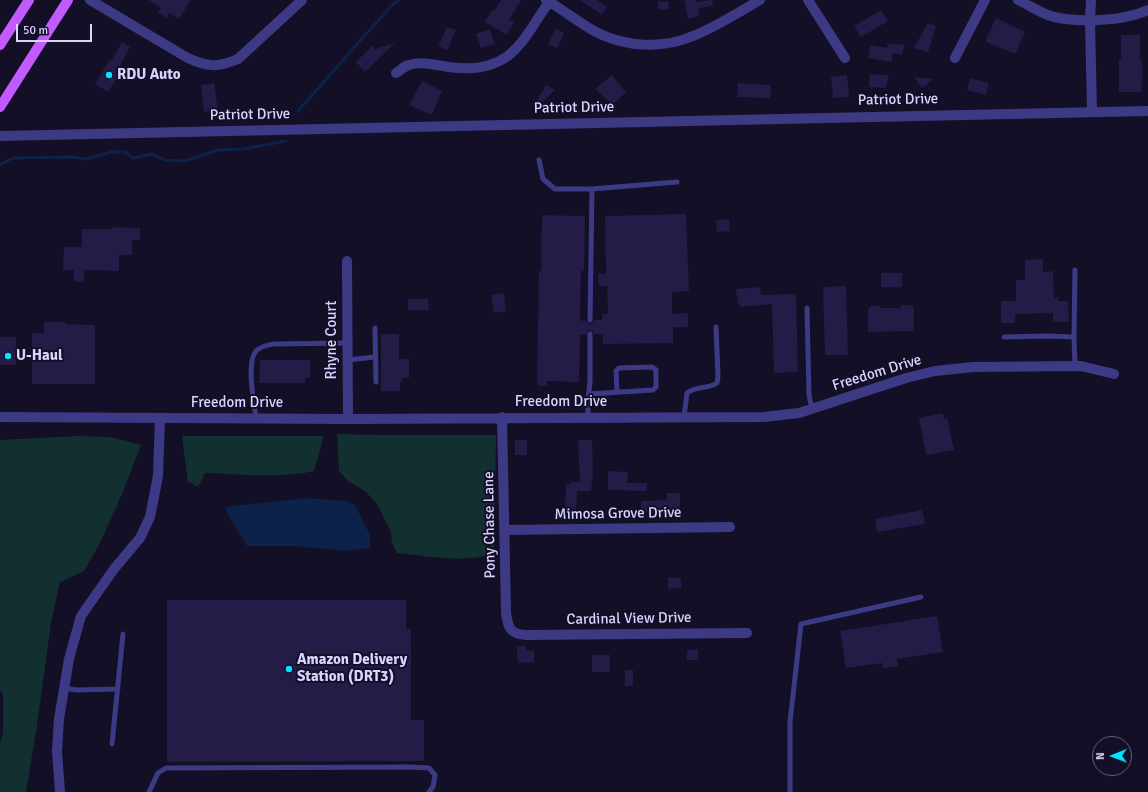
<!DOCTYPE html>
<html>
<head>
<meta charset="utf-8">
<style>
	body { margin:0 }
	#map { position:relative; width:1148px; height:792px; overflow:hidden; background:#130f26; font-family:Signika,sans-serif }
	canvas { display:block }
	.north { position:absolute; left:1092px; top:736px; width:40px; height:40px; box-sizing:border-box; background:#130f26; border:1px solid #625e7d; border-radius:50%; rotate:269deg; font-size:11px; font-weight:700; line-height:16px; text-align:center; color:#d9d4ff }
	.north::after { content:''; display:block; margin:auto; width:14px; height:18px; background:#00e5ff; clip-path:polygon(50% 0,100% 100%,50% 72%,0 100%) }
	.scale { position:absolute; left:16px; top:24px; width:76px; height:18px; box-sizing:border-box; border:2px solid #d9d4ff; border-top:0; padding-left:5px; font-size:12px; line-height:14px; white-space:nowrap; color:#d9d4ff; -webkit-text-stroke:3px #130f26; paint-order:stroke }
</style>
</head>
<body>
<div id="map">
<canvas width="1148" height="792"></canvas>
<div class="north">N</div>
<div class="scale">50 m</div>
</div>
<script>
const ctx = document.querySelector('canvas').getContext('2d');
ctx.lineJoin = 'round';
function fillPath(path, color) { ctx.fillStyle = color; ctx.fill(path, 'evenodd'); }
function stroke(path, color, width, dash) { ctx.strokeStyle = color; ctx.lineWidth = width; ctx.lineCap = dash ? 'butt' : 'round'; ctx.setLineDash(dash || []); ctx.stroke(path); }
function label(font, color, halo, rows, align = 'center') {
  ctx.font = font + ' Signika,sans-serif'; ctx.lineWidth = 4; ctx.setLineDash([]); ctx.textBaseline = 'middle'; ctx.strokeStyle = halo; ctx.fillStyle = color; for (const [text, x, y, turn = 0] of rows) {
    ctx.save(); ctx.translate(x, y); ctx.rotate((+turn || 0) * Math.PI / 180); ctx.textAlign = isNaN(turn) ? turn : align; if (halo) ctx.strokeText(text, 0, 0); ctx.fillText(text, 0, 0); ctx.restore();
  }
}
fillPath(new Path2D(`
	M337 434 379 435H496L494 553C466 564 427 556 397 553L392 543 391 532 377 504 365 491 348 481 339 471Z
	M77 436 110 437 141 445 123 492 100 543 84 571 60 582 51 623 37 725 26 792H0V743L3 734V695L0 689V440Z
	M182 436H324L314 471C279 479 242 474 205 473L198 487 188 482Z`), '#12302f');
fillPath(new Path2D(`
	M306 498 346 501 355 505 369 533 371 548 346 551 294 546H247L228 515 225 507Z`), '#0c2248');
stroke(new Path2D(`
	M298 111 391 6 399 0
	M0 165 13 158 72 157 85 159 112 152H125L133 158 152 154 165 160 184 161 218 150 244 149 286 141`), '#0c2248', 3);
fillPath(new Path2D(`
	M149 0H191L179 19 169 13 167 18 158 13 161 8Z
	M501 0H521L509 20 514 22 507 35 485 22 492 10 494 11Z
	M580 0H597L607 7 602 15Z
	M684 0H696V2L712 0 713 5 698 9 700 16 688 19Z
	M658 1 669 2 668 10 658 9Z
	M881 10 888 21 861 37 854 26Z
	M996 18 1025 32 1015 54 986 42V39Z
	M928 23 936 26 928 52 914 48Z
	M447 27 456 30 447 50 438 46Z
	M490 29 495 44 481 48 476 34Z
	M556 29 564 33 557 48 548 44Z
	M1121 35H1140V59H1141L1143 72 1141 92H1119V59H1121Z
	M122 42 130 47 120 65 124 67 108 92 95 84 110 59 112 60Z
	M395 43 365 72 356 62 372 46 375 49Z
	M887 43 905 45 902 55 893 53 891 62 868 58 870 45 888 48Z
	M870 74 889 75 886 88 869 87Z
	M612 75 626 92 613 105 595 89Z
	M847 75 849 97 833 98 831 77Z
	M914 77 934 79 922 88Z
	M970 78 989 83 986 95 967 90Z
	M422 81 442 91 432 115 409 105Z
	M214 83 218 110 204 112 201 85Z
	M738 83 771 85 770 98 737 97Z
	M546 85 555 90 535 109 533 108Z
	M686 214 689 291 672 292V314L688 313V327H673V343L603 344V334H594L592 331 588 330 586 335H580L579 382 547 381V386H539L537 381 539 271H541L542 215 585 216 584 271H581L580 321 586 320 588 323 590 324 593 322 594 320H602V314H608L607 286H599L598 274H606L605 216Z
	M729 219 730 231 717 232 716 220Z
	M113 227 140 228V240H132V255H119V271L84 270V282L74 281V270H63L64 247H82V229H113Z
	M1043 259V272L1053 271 1054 298 1058 297V301H1068L1069 322H1053V313L1015 314V323H1001V301H1016V280H1025V260Z
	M881 273H902V285L901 287H881Z
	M846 286 848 355H825L823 287Z
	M760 287 761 295 796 294 798 372 774 373 772 304 740 307 739 304H738L736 289Z
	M504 293 506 311 494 313 491 295Z
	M408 299H428L429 310H408Z
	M901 305H911V307H914V331L868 332V308H870V306H880V308H901Z
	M44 322H65V324L95 325V384H32V333H44Z
	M381 334H399V359H409V378H402V382H400V391H381Z
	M0 337H16V365H0Z
	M260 360H310V378H305V383H259Z
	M943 413 944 419 947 418 954 450 926 455 919 418Z
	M515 440H527V455H515Z
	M578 440H592L593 474 591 491H577L576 512H565L566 484H570V482H580Z
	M608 471 628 472 627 483H647V491L608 490Z
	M667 493H680V513H667V512H641V501L667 500Z
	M922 510 925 524 877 532 875 519Z
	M668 577 681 578V588L668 589Z
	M167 600H406V629H411V720H424V761L167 762Z
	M937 616 943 652 897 659 898 666 883 668 882 663 846 668 840 631Z
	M517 646H526V650L534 651V662L518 663V657L517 658Z
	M698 649V660H687V650Z
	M592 655H610V672H592Z
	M625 670H633V686H625Z`), '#241b47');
stroke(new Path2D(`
	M539 160 543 179 555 189H592L677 182
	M807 308 809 395 812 409
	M590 320 592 189
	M375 328 376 382
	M1004 337 1047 336 1074 337 1075 366
	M1074 337 1075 270
	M347 360 375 357
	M589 394 653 390 656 387V370L652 367 619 368 616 371 617 392
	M588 417V399L590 382V334
	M684 417 687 393C698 385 706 390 717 383L718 376 716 327
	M256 418C254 403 246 363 256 351 261 346 268 345 274 344L347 343
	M64 688 76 690 118 689
	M112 744 123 634
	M149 792 158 773 166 768 410 767 429 768 435 775 433 787 429 792
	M790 792V722L801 624 921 597`), '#3d3a85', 5);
stroke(new Path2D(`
	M90 0 186 57C206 67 218 68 238 59L302 0
	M546 0C564 10 580 24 598 33 626 47 663 49 693 36 716 27 739 12 760 0
	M808 0 845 58
	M1018 0C1029 5 1042 14 1054 17 1081 23 1123 21 1148 10
	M1091 0 1090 21 1092 111
	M955 58 985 0
	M396 73C400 71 404 66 409 65 422 61 436 65 449 67 469 70 491 68 508 56 527 41 536 18 551 0
	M0 136 1148 111
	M347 261 348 419
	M0 417 348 419 764 417 799 413 906 378 935 371 973 367 1081 366 1114 374
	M502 417 506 613C508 628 510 634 526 635L747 633
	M505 530 730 527
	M60 792 57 751 59 719 69 659 81 616 114 569 140 538 150 517 158 476 160 418`), '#3d3a85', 10);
stroke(new Path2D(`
	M0 45 29 0
	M0 107 68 0`), '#c25bff', 10);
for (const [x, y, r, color] of [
	[109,75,4,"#00e5ff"],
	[8,356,4,"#00e5ff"],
	[289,669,4,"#00e5ff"]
]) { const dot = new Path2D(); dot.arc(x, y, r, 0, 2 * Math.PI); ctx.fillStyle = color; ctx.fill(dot); stroke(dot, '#130f26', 1.5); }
label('bold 15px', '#d9d4ff', '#130f26', [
	["RDU Auto",117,75],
	["U-Haul",16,356],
	["Amazon Delivery",297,660],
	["Station (DRT3)",297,677]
], 'left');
label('15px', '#d9d4ff', '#130f26', [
	["Patriot Drive",898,100,-1],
	["Patriot Drive",574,108,-1],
	["Patriot Drive",250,115,-1],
	["Rhyne Court",332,340,-90],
	["Freedom Drive",877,373,-17],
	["Freedom Drive",561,402],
	["Freedom Drive",237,403],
	["Mimosa Grove Drive",618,514,-1],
	["Pony Chase Lane",490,525,-91],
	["Cardinal View Drive",629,619,-1]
]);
</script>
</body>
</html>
